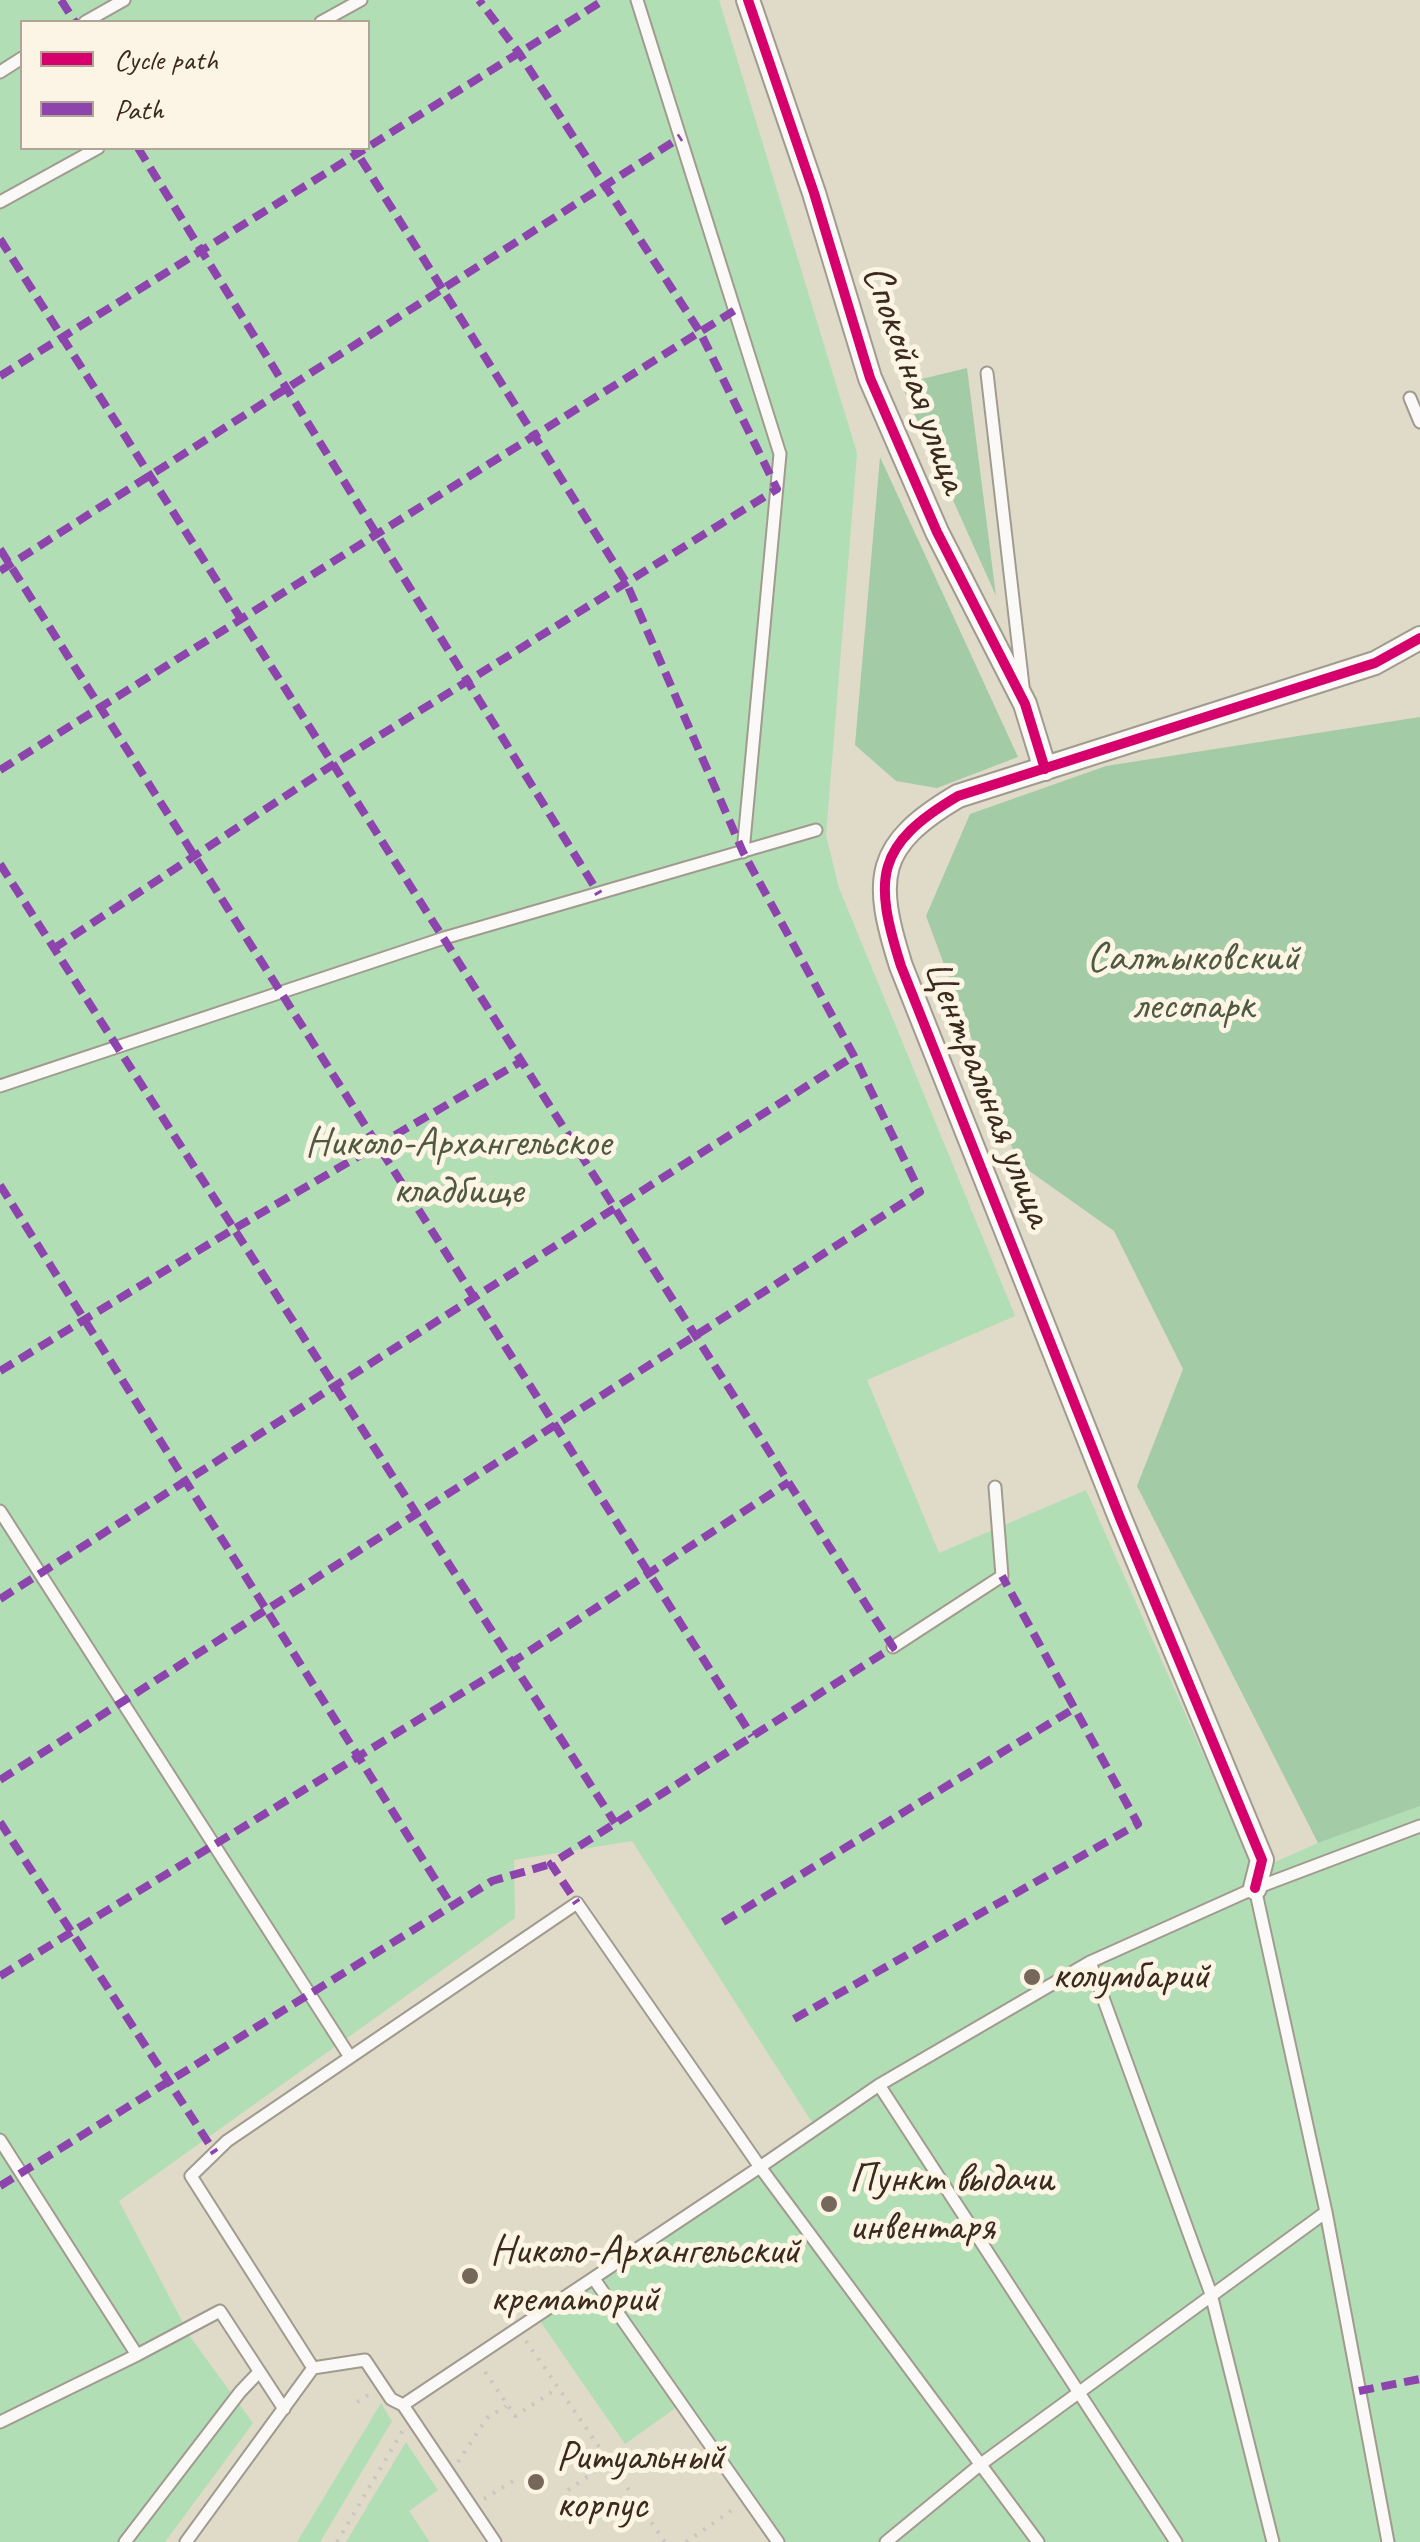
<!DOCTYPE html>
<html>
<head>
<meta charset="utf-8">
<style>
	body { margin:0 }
	#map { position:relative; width:1420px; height:2542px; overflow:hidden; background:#e0dac8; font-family:Caveat,sans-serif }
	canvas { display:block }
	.legend { position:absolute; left:20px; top:20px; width:350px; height:130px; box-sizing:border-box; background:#fcf5e5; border:2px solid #afa495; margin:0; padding:12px 18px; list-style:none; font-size:30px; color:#3b2a1e }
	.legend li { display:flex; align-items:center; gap:20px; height:50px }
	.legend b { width:50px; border:2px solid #afa495 }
</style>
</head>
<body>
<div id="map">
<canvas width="1420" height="2542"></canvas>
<ul class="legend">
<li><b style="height:12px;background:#d6006c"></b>Cycle path</li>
<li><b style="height:12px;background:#8e44ad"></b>Path</li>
</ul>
</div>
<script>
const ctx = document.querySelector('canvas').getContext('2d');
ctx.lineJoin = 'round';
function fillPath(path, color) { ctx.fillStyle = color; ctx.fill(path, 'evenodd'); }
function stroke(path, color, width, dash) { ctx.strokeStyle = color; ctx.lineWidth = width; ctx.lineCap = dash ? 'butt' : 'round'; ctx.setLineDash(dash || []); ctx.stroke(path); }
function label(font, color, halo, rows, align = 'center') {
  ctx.font = font + ' Caveat,sans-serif'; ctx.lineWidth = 10; ctx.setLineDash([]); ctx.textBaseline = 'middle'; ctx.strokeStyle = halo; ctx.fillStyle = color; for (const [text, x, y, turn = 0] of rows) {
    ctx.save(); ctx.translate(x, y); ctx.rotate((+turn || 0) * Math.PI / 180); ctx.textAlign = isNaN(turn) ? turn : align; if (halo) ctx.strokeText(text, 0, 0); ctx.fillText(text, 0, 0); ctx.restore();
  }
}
fillPath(new Path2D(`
	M0 0H719L857 453 826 835 839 888 1015 1316 867 1380 939 1553 1086 1490 1255 1871 1318 1843 1420 1806V2542H771L677 2407 625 2444 540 2321 817 2130 632 1841 514 1860 515 1918 119 2201 191 2338 253 2423 165 2542H0ZM22 22H368V148H22Z
	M381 2403 392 2421 320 2542H297Z
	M406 2442 438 2490 409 2511 430 2542H346Z`), '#b1deb4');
fillPath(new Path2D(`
	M967 368 996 596 901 384Z
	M880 457 1018 757 937 788 896 781 855 745Z
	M1420 717V1806L1318 1843 1137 1486 1183 1369 1114 1231 1018 1163 926 916 970 814 1106 766Z`), '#a2cba6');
const service = new Path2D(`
	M637 0 780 454 743 852
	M85 22 124 0
	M321 22 361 0
	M0 72 22 58
	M0 202 98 148
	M987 373 1023 686
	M1410 398 1420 422
	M0 1086 444 938 816 830
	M0 1511 350 2057
	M893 1647 1002 1576 995 1487
	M1256 1888 1420 1826
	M1090 1962 1211 2294 1273 2542
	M879 2085 1176 2542
	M0 2140 137 2355 220 2311 284 2409
	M594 2279 778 2542
	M313 2368 365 2360 391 2399 403 2405
	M0 2422 137 2355
	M125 2542 240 2392 259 2372
	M186 2542 313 2368 191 2176 227 2141 577 1903 760 2167 879 2085 1090 1962 1255 1888 1326 2212 1388 2542
	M495 2542 403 2405 760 2167 1038 2542
	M886 2542 981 2464 1326 2212`);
const minor = new Path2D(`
	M748 0 814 193 870 378 937 532 1025 704 1045 769
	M1255 1888 1262 1860 1120 1518 901 966C873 878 875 845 958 796L1375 663 1420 638`);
stroke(service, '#a19b8f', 15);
stroke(minor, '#a19b8f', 26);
stroke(new Path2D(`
	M526 2341 665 2542
	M485 2372 515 2416 558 2388
	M357 2402 370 2394
	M458 2462 487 2418 506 2406
	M568 2490 609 2462
	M484 2499 518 2478
	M337 2542 403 2430
	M686 2542 735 2508`), '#c8c6c1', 4, [2.5, 8]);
stroke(service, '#faf9f7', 11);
stroke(minor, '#faf9f7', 22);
stroke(new Path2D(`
	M61 0 75 22
	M138 148 599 894
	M0 239 893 1647 551 1864 577 1903
	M0 376 604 0
	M0 549 752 1736
	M0 571 681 137
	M0 770 735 310
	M0 864 615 1823
	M53 949 334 764 777 489 700 332 519 53 479 0
	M0 1185 452 1906
	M0 1371 232 1230 522 1061
	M0 1599 854 1056
	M0 1780 920 1192 854 1056 743 852 626 582 354 148
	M0 1822 215 2153
	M723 1922 1075 1708
	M0 1976 511 1663 789 1482
	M794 2019 1138 1824 1002 1576
	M0 2186 492 1881 551 1864
	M1359 2391 1420 2379`), '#8e44ad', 8, [15, 8]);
stroke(new Path2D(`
	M748 0 814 193 870 378 937 532 1025 704 1045 769
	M1255 1888 1262 1860 1120 1518 901 966C873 878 875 845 958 796L1375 663 1420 638`), '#d6006c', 10);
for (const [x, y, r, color] of [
	[1032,1977,10,"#75685a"],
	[829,2204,10,"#75685a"],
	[470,2276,10,"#75685a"],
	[536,2482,10,"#75685a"]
]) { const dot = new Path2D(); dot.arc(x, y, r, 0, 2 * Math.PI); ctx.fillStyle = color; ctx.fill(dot); stroke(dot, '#fcf5e5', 4); }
label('42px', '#3b2a1e', '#fcf5e5', [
	["Спокойная улица",914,379,70],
	["Центральная улица",987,1093,68]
]);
label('42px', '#4f5840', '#fcf5e5', [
	["Салтыковский",1193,959],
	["лесопарк",1193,1007],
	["Николо-Архангельское",458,1144],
	["кладбище",458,1192]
]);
label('42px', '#3b2a1e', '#fcf5e5', [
	["колумбарий",1052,1977],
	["Пункт выдачи",849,2180],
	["инвентаря",849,2228],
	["Николо-Архангельский",490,2252],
	["крематорий",490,2300],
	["Ритуальный",556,2458],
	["корпус",556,2506]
], 'left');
</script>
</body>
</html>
